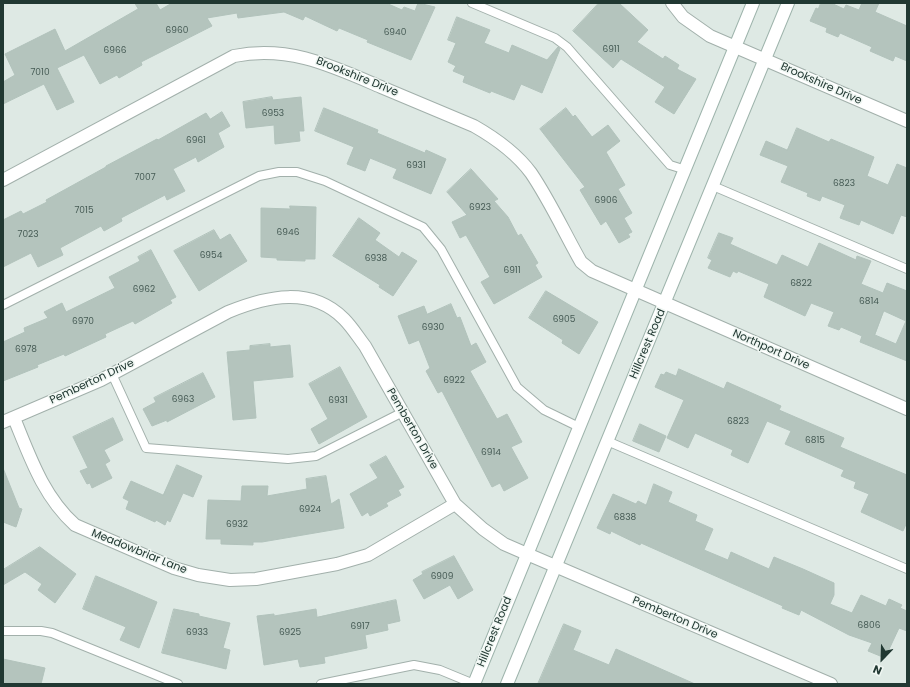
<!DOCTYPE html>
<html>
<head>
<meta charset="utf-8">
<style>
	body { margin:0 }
	#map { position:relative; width:910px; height:687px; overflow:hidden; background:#dee9e4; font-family:Poppins,sans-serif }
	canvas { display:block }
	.frame { position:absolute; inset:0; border:4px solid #213832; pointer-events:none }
	.north { position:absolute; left:862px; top:639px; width:40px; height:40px; -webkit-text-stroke:3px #eff6f2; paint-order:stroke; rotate:203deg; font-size:11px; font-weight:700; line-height:16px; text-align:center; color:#213832 }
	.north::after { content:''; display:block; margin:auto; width:14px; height:18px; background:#213832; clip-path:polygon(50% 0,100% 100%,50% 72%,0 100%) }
</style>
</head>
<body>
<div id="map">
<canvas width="910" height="687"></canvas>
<div class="frame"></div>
<div class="north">N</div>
</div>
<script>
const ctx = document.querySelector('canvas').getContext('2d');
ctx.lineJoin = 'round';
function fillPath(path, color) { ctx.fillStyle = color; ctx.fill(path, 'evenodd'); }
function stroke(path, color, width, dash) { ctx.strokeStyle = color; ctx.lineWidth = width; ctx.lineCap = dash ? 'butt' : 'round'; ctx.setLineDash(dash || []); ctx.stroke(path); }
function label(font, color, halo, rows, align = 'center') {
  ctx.font = font + ' Poppins,sans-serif'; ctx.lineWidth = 3; ctx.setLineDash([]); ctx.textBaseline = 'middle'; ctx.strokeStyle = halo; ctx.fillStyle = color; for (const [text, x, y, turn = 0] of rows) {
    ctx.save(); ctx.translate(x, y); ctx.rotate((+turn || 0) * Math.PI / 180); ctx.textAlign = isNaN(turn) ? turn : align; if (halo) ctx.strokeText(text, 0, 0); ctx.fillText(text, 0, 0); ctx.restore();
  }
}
const building = new Path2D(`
	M135 3H156L160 10 172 3H386L402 10 404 7 415 11 418 3 435 7 411 60 367 42 368 40 339 28 337 31 305 16 303 20 284 12 238 18 237 13 207 18 212 26 141 62 142 65 119 78 117 75 100 84 84 55 57 68 74 102 57 110 44 84 3 104V82L15 75 5 54 55 29 65 51 138 9Z
	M599 3H619L648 30 637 42 663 59 665 56 679 65 677 69 696 79 674 114 655 102 665 87 621 59 613 68 573 31Z
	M821 3H831L844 9 846 5 859 10 862 3H879L875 12 907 26V61L895 56 893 61 870 51 872 47 840 33 838 37 826 32 827 28 810 21 816 8 818 9Z
	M457 17 490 30 484 43 509 53 512 45 547 60 558 47 560 49 542 93 521 84 514 100 491 91 490 93 463 82 465 76 453 71 456 66 448 62 456 43 448 40Z
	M272 97 273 100 301 97 304 131H299L300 141 275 144 274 125 246 128 243 102Z
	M324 108 378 130 377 133 425 153 426 150 446 159 431 194 393 178 397 169 370 158 365 171 347 164 354 147 315 131Z
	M566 108 573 117 575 115 592 137 608 125 620 141 606 152 625 185 618 189 632 213 624 218 632 232 628 234 630 237 619 243 606 221 601 225 580 190 585 187 540 129Z
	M222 112 230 126 218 133 224 147 198 162 196 157 173 169 185 191 167 200 165 195 121 218 122 221 104 231 101 226 60 248 63 255 38 267 31 253 3 267V220L21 211 23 214 47 202 46 200 106 167V166L157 139 158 140 206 113 210 119Z
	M797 128 829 142 831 139 874 157 867 176 888 185 897 164 907 168V217L901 215 893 234 861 220 859 225 840 218 845 205 822 196 820 201 807 196 808 193 781 182 788 166 760 155 766 141 787 150Z
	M471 169 498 199 494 201 508 217 518 236 521 234 538 263 535 265 542 277 494 304 481 282 490 277 466 235 460 238 452 222 467 215 447 192Z
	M290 206 316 207 315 259H305V261L277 260V258L261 257V208L290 209Z
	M359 218 380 233 375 240 399 257 402 252 417 261 393 296 379 287 380 285 333 256Z
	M214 230 220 240 230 234 247 261 199 291 174 251Z
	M719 233 733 238 730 244 777 265 782 255 808 267 819 243 856 260 857 256 871 261 861 284 883 293 887 283 907 291V361L860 342 862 336 841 327 839 330 828 326 834 312 811 303 805 316 764 297 769 284 738 271 737 273 733 271 730 277 708 268 712 260 708 258ZM884 311 906 321 896 344 875 335Z
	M151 250 176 297 170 300 172 303 135 324 133 321 105 334 106 337 65 356 64 354 37 365 38 367 3 381V342L25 332 24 328 48 318 44 312 62 303 66 312 115 288 109 277 140 261 138 257Z
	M546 291 598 322 579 354 562 343 563 340 529 318Z
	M451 304 457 318 460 317 471 346 476 343 486 362 470 371 497 419 507 414 522 442 511 447 528 478 504 491 500 483 492 487 442 391 438 393 426 371 430 368 419 340 409 344 398 316 424 306 427 314Z
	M270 344V347L290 345 293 377 253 381 256 418 233 420 227 352 250 350V346Z
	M340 367 367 417 319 444 311 429 328 419 309 384Z
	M679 369 724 389 727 382 781 406 779 410 844 438 840 447 907 475V522L903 531 861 512 869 494 854 488 856 482 841 476 844 470 785 444 791 431 767 421 748 463 731 455 733 450 695 433 688 448 667 438 684 400 655 387 661 374 664 375 666 372 676 376Z
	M203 373 215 397 167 422V420L152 426 143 409 156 402 154 398Z
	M113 418 123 440 104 450 110 461 105 464 112 478 92 488 90 483 87 484 80 471 88 468 73 437Z
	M640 424 666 436 659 452 633 441Z
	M386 456 404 487 398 490 401 495 386 503 388 506 370 516 368 512 362 516 350 494 378 478 370 465Z
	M177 465 202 476 193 497 183 493 170 522 167 520 165 525 156 520 155 522 126 509 129 501 123 498 131 481 163 495Z
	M3 468 19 508 22 509 16 527 3 522Z
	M326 476 331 504 339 499 344 528 262 542H253V545L221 544V539H206L208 500 241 501 242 486H268L267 496 307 489 306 479Z
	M654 484 672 492 668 502 697 515 695 521 713 529 704 550 728 560 731 552 769 569 774 557 803 569 834 583V595L830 604 852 613 861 595 886 606 889 599 902 605 900 608 907 611V631L899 628 885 658 868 651 872 643 849 635 801 610 799 615 782 608 783 606 641 543 640 545 611 531 610 534 597 528 613 494 636 504 638 501 646 505Z
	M40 547 76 574 55 603 38 590 42 584 25 572 3 585V570Z
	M454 556 473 590 458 599 450 585 424 599 413 580 423 574 422 572Z
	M96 576 157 602 139 648 120 640 126 627 83 609Z
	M396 600 400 621 387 624 388 630 365 635 367 648 324 657 325 663 300 667 298 659 264 665 257 616 274 614V616L316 609 317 617Z
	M174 609 199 614V616L230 623 223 648 230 650 226 669 162 653Z
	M564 624 581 631 573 650 609 665 616 649 695 684H538Z
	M3 659 45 668 41 684H3Z`);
fillPath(building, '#b4c4bd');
stroke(building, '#b1c2bb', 1);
const lane = new Path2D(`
	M472 3 555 38 567 47 670 165 686 170
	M713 186 907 269
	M3 305 259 176 279 172H297L325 181 423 227 441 249 517 387 544 410 579 427
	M112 374 146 448 288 459 316 456 403 412
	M607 441 907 569
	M3 631H41L52 633 178 684
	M321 684 414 665 440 670 474 684`);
const street = new Path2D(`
	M672 3 683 17 710 36 907 121
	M3 180 234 56C289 45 332 66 381 87 412 100 443 113 474 126 495 138 517 154 531 173 550 201 564 232 581 262L592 271 907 409
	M14 418C30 457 43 496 75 525L174 568 198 575 230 580 256 579 337 564 368 555 455 504
	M3 422 101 380 228 312C267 296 311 286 344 319 352 327 358 337 365 346L455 504 483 529 504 544 527 554 831 684`);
const secondary = new Path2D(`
	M474 684 753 3
	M507 684 788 3`);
stroke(lane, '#a2b0ab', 10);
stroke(street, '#a2b0ab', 14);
stroke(secondary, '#9eb4ac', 14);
stroke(lane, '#fff', 8);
stroke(street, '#fff', 12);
stroke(secondary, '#fff', 12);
label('9px', '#465b55', null, [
	["6960",177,31],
	["6940",395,33],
	["6911",611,50],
	["6966",115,51],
	["7010",40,73],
	["6953",273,114],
	["6961",196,141],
	["6931",416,166],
	["7007",145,178],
	["6823",844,184],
	["6906",606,201],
	["6923",480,208],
	["7015",84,211],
	["6946",288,233],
	["7023",28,235],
	["6954",211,256],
	["6938",376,259],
	["6911",512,271],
	["6822",801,284],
	["6962",144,290],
	["6814",869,302],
	["6905",564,320],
	["6970",83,322],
	["6930",433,328],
	["6978",26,350],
	["6922",454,381],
	["6963",183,400],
	["6931",338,401],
	["6823",738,422],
	["6815",815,441],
	["6914",491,453],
	["6924",310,510],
	["6838",625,518],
	["6932",237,525],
	["6909",442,577],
	["6806",869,626],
	["6917",360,627],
	["6933",197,633],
	["6925",290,633]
]);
label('11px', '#213832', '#eff6f2', [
	["Brookshire Drive",357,77,22],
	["Brookshire Drive",821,84,24],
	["Hillcrest Road",648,344,-67],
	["Northport Drive",771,350,24],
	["Pemberton Drive",92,382,-25],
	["Pemberton Drive",412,429,60],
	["Meadowbriar Lane",139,552,22],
	["Pemberton Drive",675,618,23],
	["Hillcrest Road",495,632,-68]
]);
</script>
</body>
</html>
